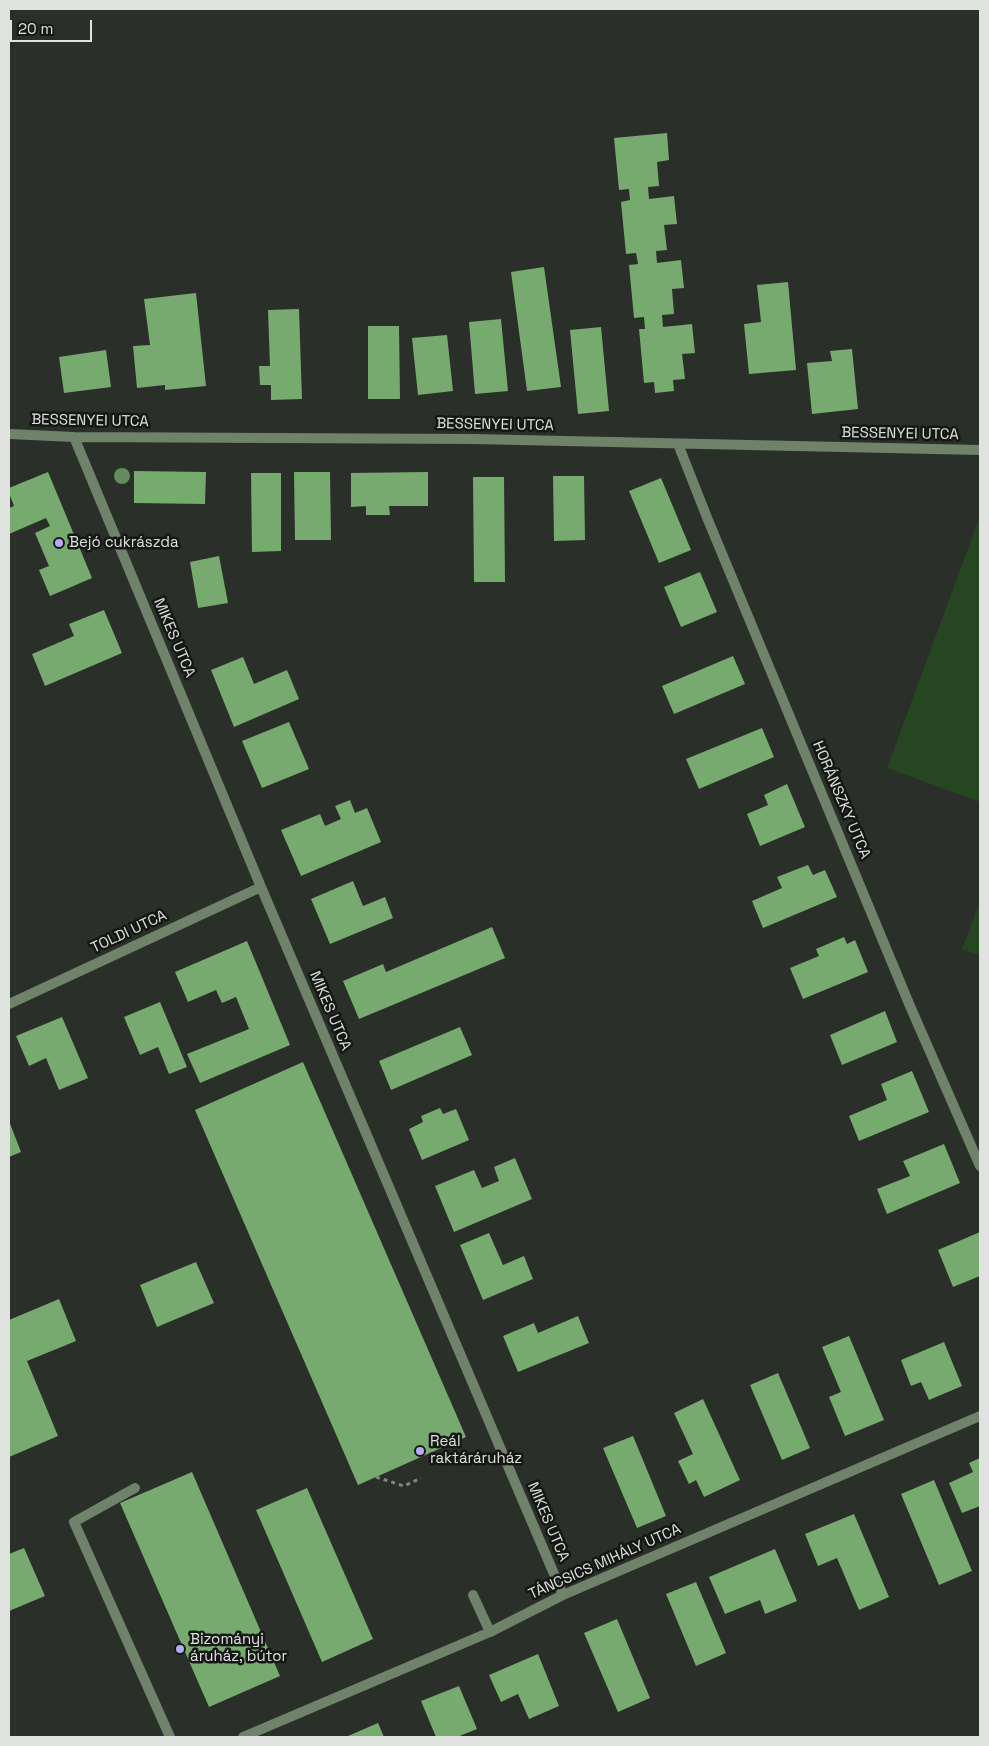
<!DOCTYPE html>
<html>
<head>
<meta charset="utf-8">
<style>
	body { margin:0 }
	#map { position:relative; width:989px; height:1746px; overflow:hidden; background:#2b2f2a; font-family:"Space Grotesk",sans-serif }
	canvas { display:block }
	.frame { position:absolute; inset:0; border:10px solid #dfe2df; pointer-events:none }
	.scale { position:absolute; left:10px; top:20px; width:82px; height:22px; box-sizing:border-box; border:2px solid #dfe2df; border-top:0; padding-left:6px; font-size:15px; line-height:18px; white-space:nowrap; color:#dfe2df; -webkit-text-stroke:4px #151715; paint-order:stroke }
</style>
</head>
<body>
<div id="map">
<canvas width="989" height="1746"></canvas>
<div class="frame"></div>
<div class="scale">20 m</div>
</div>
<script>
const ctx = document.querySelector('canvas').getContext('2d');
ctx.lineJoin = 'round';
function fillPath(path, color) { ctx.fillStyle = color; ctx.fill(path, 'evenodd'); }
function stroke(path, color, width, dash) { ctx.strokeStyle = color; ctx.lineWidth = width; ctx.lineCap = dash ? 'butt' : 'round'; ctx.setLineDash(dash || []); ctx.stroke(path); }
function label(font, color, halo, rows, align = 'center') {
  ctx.font = font + ' "Space Grotesk",sans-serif'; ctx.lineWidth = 5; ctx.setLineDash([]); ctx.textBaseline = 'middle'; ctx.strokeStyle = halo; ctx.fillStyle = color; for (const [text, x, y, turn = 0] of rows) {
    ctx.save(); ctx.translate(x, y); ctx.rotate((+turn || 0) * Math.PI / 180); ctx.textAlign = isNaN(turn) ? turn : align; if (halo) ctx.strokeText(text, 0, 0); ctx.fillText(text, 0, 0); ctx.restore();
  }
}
fillPath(new Path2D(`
	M980 516V802L887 768Z
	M980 901V956L962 949Z`), '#254620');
fillPath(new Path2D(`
	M667 133 669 160 657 162 659 186 648 187 649 199 674 196 677 224 664 225 667 250 656 251 657 263 681 260 684 288 672 289 674 314 662 315 663 327 692 324 695 353 682 354 685 379 673 380 674 391 655 393 654 382 644 383 639 329H645L644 317 634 318 629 265 638 264 636 253 626 254 621 202 630 200 629 189 619 190 614 138Z
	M544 267 561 387 527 391 511 272Z
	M788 282 796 370 749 374 744 324 761 322 757 285Z
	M196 293 206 386 165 390V385L137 388 133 346 150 345 144 299Z
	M299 309 302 399 271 400V385H260L259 366H270L268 310Z
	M501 319 508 391 475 394 469 322Z
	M368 326H399L400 399H368Z
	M601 327 609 411 578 414 570 330Z
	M447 335 453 391 418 395 412 338Z
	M852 349 858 409 812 414 807 363 832 361 830 351Z
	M106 350 111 387 64 393 59 357Z
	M134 471 206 472 205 504 134 503Z
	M48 472 92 578 50 596 39 570 49 566 35 533 50 526 46 518 9 534V508L14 506 9 493V488Z
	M294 472H330L331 540H295Z
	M428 472V506H389L390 515H366V506L351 507V473Z
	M251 473H281V551L252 552Z
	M553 476H584L585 540 554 541Z
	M473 477H504L505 582H474Z
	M661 478 691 550 659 563 629 491Z
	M219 556 228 603 198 608 190 562Z
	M700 572 717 612 681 627 664 587Z
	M104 610 122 653 45 686 32 654 74 636 69 624Z
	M733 656 745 684 674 714 662 686Z
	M243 657 254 684 287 670 299 699 234 727 211 670Z
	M289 722 309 769 262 788 242 741Z
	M762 728 774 757 699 789 686 759Z
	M787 784 805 827 760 846 747 814 768 805 764 795Z
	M350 800 355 813 367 808 381 842 301 876 281 830 320 814 325 826 341 819 335 806Z
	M808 865 813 875 825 870 837 897 763 928 752 901 782 888 777 877Z
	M353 881 363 906 385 897 393 918 330 944 311 899Z
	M492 927 505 958 359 1019 343 981 383 964 386 972Z
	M844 937 847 944 855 940 868 972 803 999 790 968 819 956 816 949Z
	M247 941 290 1045 200 1083 187 1054 249 1029 236 997 222 1003 216 990 188 1002 175 972Z
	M160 1002 187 1067 169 1074 158 1047 140 1055 124 1017Z
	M885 1011 897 1042 842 1065 830 1035Z
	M62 1017 88 1078 59 1090 46 1058 29 1066 16 1036Z
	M460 1027 472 1055 391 1090 379 1061Z
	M303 1062 466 1437 358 1485 195 1110Z
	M912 1071 929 1112 859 1141 849 1116 887 1100 881 1084Z
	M440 1108 443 1114 456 1109 469 1140 422 1160 409 1129 423 1122 421 1116Z
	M9 1121 21 1152 9 1157Z
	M944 1144 960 1183 887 1214 877 1189 910 1176 903 1161Z
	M515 1158 532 1199 454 1232 435 1186 474 1170 482 1188 499 1181 494 1167Z
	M980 1232V1276L953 1287 938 1250Z
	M489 1233 503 1265 524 1256 533 1279 483 1300 460 1245Z
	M196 1262 214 1303 157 1327 140 1285Z
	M59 1299 76 1341 27 1361 58 1436 9 1457V1320Z
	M578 1316 589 1343 518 1372 503 1336 534 1323 538 1333Z
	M849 1336 884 1420 845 1436 829 1397 841 1392 822 1347Z
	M944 1342 962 1386 929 1400 921 1382 911 1386 901 1360Z
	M778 1373 810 1448 782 1460 750 1385Z
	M703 1399 740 1480 704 1497 696 1480 689 1484 678 1461 693 1454 674 1413Z
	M633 1436 666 1516 637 1528 603 1448Z
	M980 1458V1506L962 1513 949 1483 973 1472 969 1463Z
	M192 1472 280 1676 209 1707 120 1503Z
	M934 1480 972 1571 939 1585 901 1494Z
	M307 1488 373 1639 322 1662 256 1510Z
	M854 1514 889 1597 859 1610 837 1558 818 1566 805 1534Z
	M24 1548 45 1596 9 1611V1554Z
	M775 1549 797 1601 765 1614 760 1600 725 1614 709 1577Z
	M696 1582 726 1653 696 1666 666 1594Z
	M617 1619 650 1698 618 1712 584 1633Z
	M538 1654 559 1706 529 1719 518 1694 501 1702 489 1675Z
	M459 1686 477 1729 457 1737H436L421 1701Z
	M378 1723 384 1737H349L348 1736Z`), '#77aa6e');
stroke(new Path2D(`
	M376 1477 404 1486 421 1478`), '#828681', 3, [4, 4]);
stroke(new Path2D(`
	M135 1488 74 1522 170 1737
	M473 1595 490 1632`), '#6e836a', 10);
stroke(new Path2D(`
	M9 434 74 437 473 439 980 450
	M74 437 261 887 563 1595
	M678 444 708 520 910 1006 980 1166
	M9 1004 261 887
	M243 1737 490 1632 563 1595 980 1416`), '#6e836a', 10);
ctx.fillStyle = '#638b5d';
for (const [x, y] of [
	[122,476]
]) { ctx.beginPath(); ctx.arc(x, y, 8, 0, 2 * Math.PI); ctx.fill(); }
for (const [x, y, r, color] of [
	[59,543,5,"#b7abf7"],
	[420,1451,5,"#b7abf7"],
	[180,1649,5,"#b7abf7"]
]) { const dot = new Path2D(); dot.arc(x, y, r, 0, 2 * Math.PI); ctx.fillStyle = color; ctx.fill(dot); stroke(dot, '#151715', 2); }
label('15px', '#dfe2df', '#151715', [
	["BESSENYEI UTCA",90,421,1],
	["BESSENYEI UTCA",495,425,1],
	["BESSENYEI UTCA",900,434,1],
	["MIKES UTCA",174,638,67],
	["HORÁNSZKY UTCA",841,800,67],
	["TOLDI UTCA",129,932,-25],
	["MIKES UTCA",330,1011,67],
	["MIKES UTCA",548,1522,67],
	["TÁNCSICS MIHÁLY UTCA",605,1562,-24]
]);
label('15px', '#dfe2df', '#151715', [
	["Bejó cukrászda",69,543],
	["Reál",430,1442],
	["raktáráruház",430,1459],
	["Bizományi",190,1640],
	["áruház, bútor",190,1657]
], 'left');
</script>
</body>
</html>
